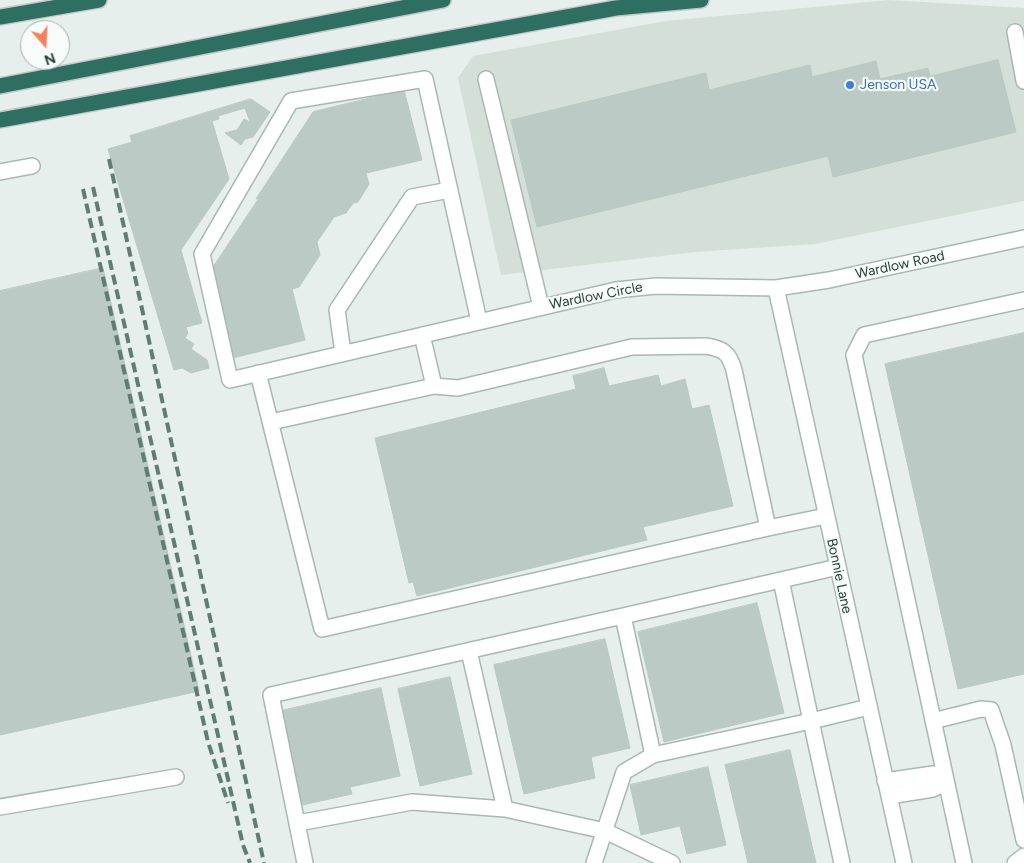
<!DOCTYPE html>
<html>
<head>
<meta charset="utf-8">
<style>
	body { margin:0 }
	#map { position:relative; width:1024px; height:863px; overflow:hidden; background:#e6efeb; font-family:Figtree,sans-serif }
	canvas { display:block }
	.north { position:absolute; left:20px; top:20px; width:50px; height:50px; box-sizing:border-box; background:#f7fbf9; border:1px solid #a3b1ad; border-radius:50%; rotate:161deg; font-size:14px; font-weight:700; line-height:20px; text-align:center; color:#24423a }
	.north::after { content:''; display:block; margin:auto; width:18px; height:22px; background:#f4845f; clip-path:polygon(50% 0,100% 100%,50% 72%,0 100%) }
</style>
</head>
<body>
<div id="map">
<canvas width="1024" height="863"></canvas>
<div class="north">N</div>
</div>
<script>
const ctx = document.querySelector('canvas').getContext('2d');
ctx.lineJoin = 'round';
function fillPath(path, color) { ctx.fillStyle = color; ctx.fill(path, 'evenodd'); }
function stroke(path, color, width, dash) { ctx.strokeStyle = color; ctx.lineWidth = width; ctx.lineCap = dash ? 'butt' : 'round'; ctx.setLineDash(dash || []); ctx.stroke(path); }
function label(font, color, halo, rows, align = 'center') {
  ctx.font = font + ' Figtree,sans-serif'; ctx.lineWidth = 4.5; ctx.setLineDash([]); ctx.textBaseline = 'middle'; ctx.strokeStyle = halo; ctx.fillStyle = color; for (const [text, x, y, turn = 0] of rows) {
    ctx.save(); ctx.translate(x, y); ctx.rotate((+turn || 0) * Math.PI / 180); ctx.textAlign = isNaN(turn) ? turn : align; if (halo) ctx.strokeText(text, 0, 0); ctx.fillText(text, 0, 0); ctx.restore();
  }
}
fillPath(new Path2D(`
	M889 0 1024 8V201L815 244 695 252 501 275 458 78 473 56 666 21Z`), '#d4dfda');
const building = new Path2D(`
	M998 60 1016 132 833 177 828 156 537 227 511 120 706 73 709 90 810 65 812 77 876 61 880 79 928 68 930 76Z
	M404 90 422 160 366 173 369 184 358 202 353 203 346 213 334 217 317 242 320 255 299 287 292 289 305 340 233 358 211 270 259 198 256 199 313 112Z
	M251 99 270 112 253 137 245 139 241 145 225 133 237 130 244 119 250 122 245 108 218 116 219 119 212 121 229 179 181 250 202 323 186 327 188 333 185 338 194 344 191 349 207 360 209 368 191 373 182 368 174 370 108 149 132 142 130 136Z
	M103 268 199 691 0 735V291Z
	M1024 333V674L958 689 885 364Z
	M604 368 609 386 658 375 661 386 685 379 692 409 709 405 733 506 643 527 647 540 417 596 413 582 409 583 375 438 576 389 573 376Z
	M757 603 784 713 664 742 638 632Z
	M605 639 630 748 591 757 595 778 524 794 494 665Z
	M450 677 472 774 420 786 398 689Z
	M381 688 400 776 350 787 352 794 302 805 281 711Z
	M790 750 816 863H748L725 765Z
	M708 767 726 845 687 854 680 826 641 835 630 785Z`);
fillPath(building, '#bbcac4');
stroke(building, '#b8c9c2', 1);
const minor = new Path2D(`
	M1015 32 1024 81
	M486 79 541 307
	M0 172 32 166
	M776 288 904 863
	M479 321 425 79 291 101 202 254 230 380 616 290 656 286 776 288 829 280 1024 238
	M422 335 434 386
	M343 353 337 310 412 197 450 190
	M258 373 322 629 768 528 734 370C729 353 724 349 706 346L632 347 458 388 434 386 271 422
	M768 528 826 516
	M838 567 781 580 811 721 869 707
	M469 651 505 809
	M933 721 981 709 991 710 1003 745 1024 840
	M653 755 623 616 781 580
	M885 781 933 774 946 782 933 789 889 796
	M0 807 176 777
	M298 823 412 802 505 809 605 831 672 863
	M305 863 271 695 623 616
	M594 863 624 772 653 755 811 721 842 863
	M964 863 854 355 864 335 1024 300
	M1015 863 1024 856`);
const highway = new Path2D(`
	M0 17 99 0
	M0 86 443 0
	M0 120 616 8 701 0`);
stroke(minor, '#a8b8b2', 18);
stroke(highway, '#c2cac8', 18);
stroke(minor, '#fff', 15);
stroke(highway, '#2f6f62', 15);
stroke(new Path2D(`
	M109 159 264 863
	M93 187 243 845 250 863
	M83 189 208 742 228 803`), '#5f7d75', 4, [10, 5]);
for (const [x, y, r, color] of [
	[850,85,5,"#3f7fe0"]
]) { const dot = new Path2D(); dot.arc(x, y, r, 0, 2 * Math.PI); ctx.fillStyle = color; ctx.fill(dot); stroke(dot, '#f7fbf9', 2); }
label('14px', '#366cbe', '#f7fbf9', [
	["Jenson USA",860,85]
], 'left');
label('14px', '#24423a', '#f7fbf9', [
	["Wardlow Road",900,265,-12],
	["Wardlow Circle",596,296,-11],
	["Bonnie Lane",839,576,78]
]);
</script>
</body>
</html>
